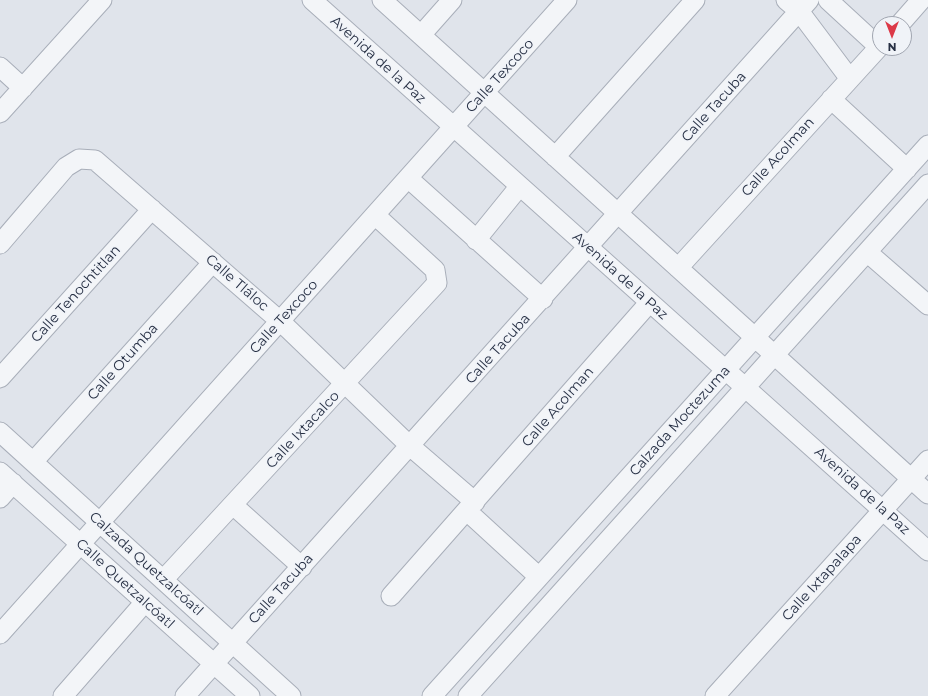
<!DOCTYPE html>
<html>
<head>
<meta charset="utf-8">
<style>
	body { margin:0 }
	#map { position:relative; width:928px; height:696px; overflow:hidden; background:#e0e4eb; font-family:Montserrat,sans-serif }
	canvas { display:block }
	.north { position:absolute; left:872px; top:16px; width:40px; height:40px; box-sizing:border-box; background:#f0f3f8; border:1px solid #a0a5b0; border-radius:50%; rotate:180deg; font-size:11px; font-weight:700; line-height:16px; text-align:center; color:#273044 }
	.north::after { content:''; display:block; margin:auto; width:14px; height:18px; background:#dc3948; clip-path:polygon(50% 0,100% 100%,50% 72%,0 100%) }
</style>
</head>
<body>
<div id="map">
<canvas width="928" height="696"></canvas>
<div class="north">N</div>
</div>
<script>
const ctx = document.querySelector('canvas').getContext('2d');
ctx.lineJoin = 'round';
function stroke(path, color, width, dash) { ctx.strokeStyle = color; ctx.lineWidth = width; ctx.lineCap = dash ? 'butt' : 'round'; ctx.setLineDash(dash || []); ctx.stroke(path); }
function label(font, color, halo, rows, align = 'center') {
  ctx.font = font + ' Montserrat,sans-serif'; ctx.lineWidth = 3; ctx.setLineDash([]); ctx.textBaseline = 'middle'; ctx.strokeStyle = halo; ctx.fillStyle = color; for (const [text, x, y, turn = 0] of rows) {
    ctx.save(); ctx.translate(x, y); ctx.rotate((+turn || 0) * Math.PI / 180); ctx.textAlign = isNaN(turn) ? turn : align; if (halo) ctx.strokeText(text, 0, 0); ctx.fillText(text, 0, 0); ctx.restore();
  }
}
const minor = new Path2D(`
	M312 0 928 551
	M382 0 928 494
	M786 0 799 11 850 79
	M828 0 879 47
	M900 24 921 0
	M421 35 452 0
	M0 67 23 88
	M831 99 907 169
	M0 113 102 0
	M555 157 695 0
	M408 178 543 299
	M476 240 519 187
	M0 244 66 167 79 159 95 160 280 321 410 446 475 502
	M867 252 928 305
	M678 268 880 46
	M0 378 152 209
	M0 432 291 696
	M33 462 213 262
	M0 472 250 696
	M0 498 13 483
	M233 505 302 567
	M467 511 539 577
	M163 580 437 283 435 270 375 215
	M391 596 649 303
	M0 634 567 0
	M63 696 145 602
	M185 696 809 0
	M432 696 928 145
	M468 696 928 184
	M715 696 928 460`);
stroke(minor, '#a8aeb9', 21);
stroke(minor, '#f3f5f8', 19);
label('14px', '#273044', '#f0f3f8', [
	["Avenida de la Paz",378,60,42],
	["Calle Texcoco",500,76,-48],
	["Calle Tacuba",714,107,-48],
	["Calle Acolman",778,157,-48],
	["Avenida de la Paz",620,276,42],
	["Calle Tláloc",237,283,41],
	["Calle Tenochtitlan",76,294,-48],
	["Calle Texcoco",284,317,-48],
	["Calle Tacuba",498,349,-48],
	["Calle Otumba",123,362,-48],
	["Calle Acolman",558,407,-49],
	["Calzada Moctezuma",680,421,-48],
	["Calle Ixtacalco",303,430,-47],
	["Avenida de la Paz",862,491,42],
	["Calzada Quetzalcóatl",146,564,42],
	["Calle Ixtapalapa",822,578,-48],
	["Calle Quetzalcóatl",125,584,42],
	["Calle Tacuba",281,589,-48]
]);
</script>
</body>
</html>
